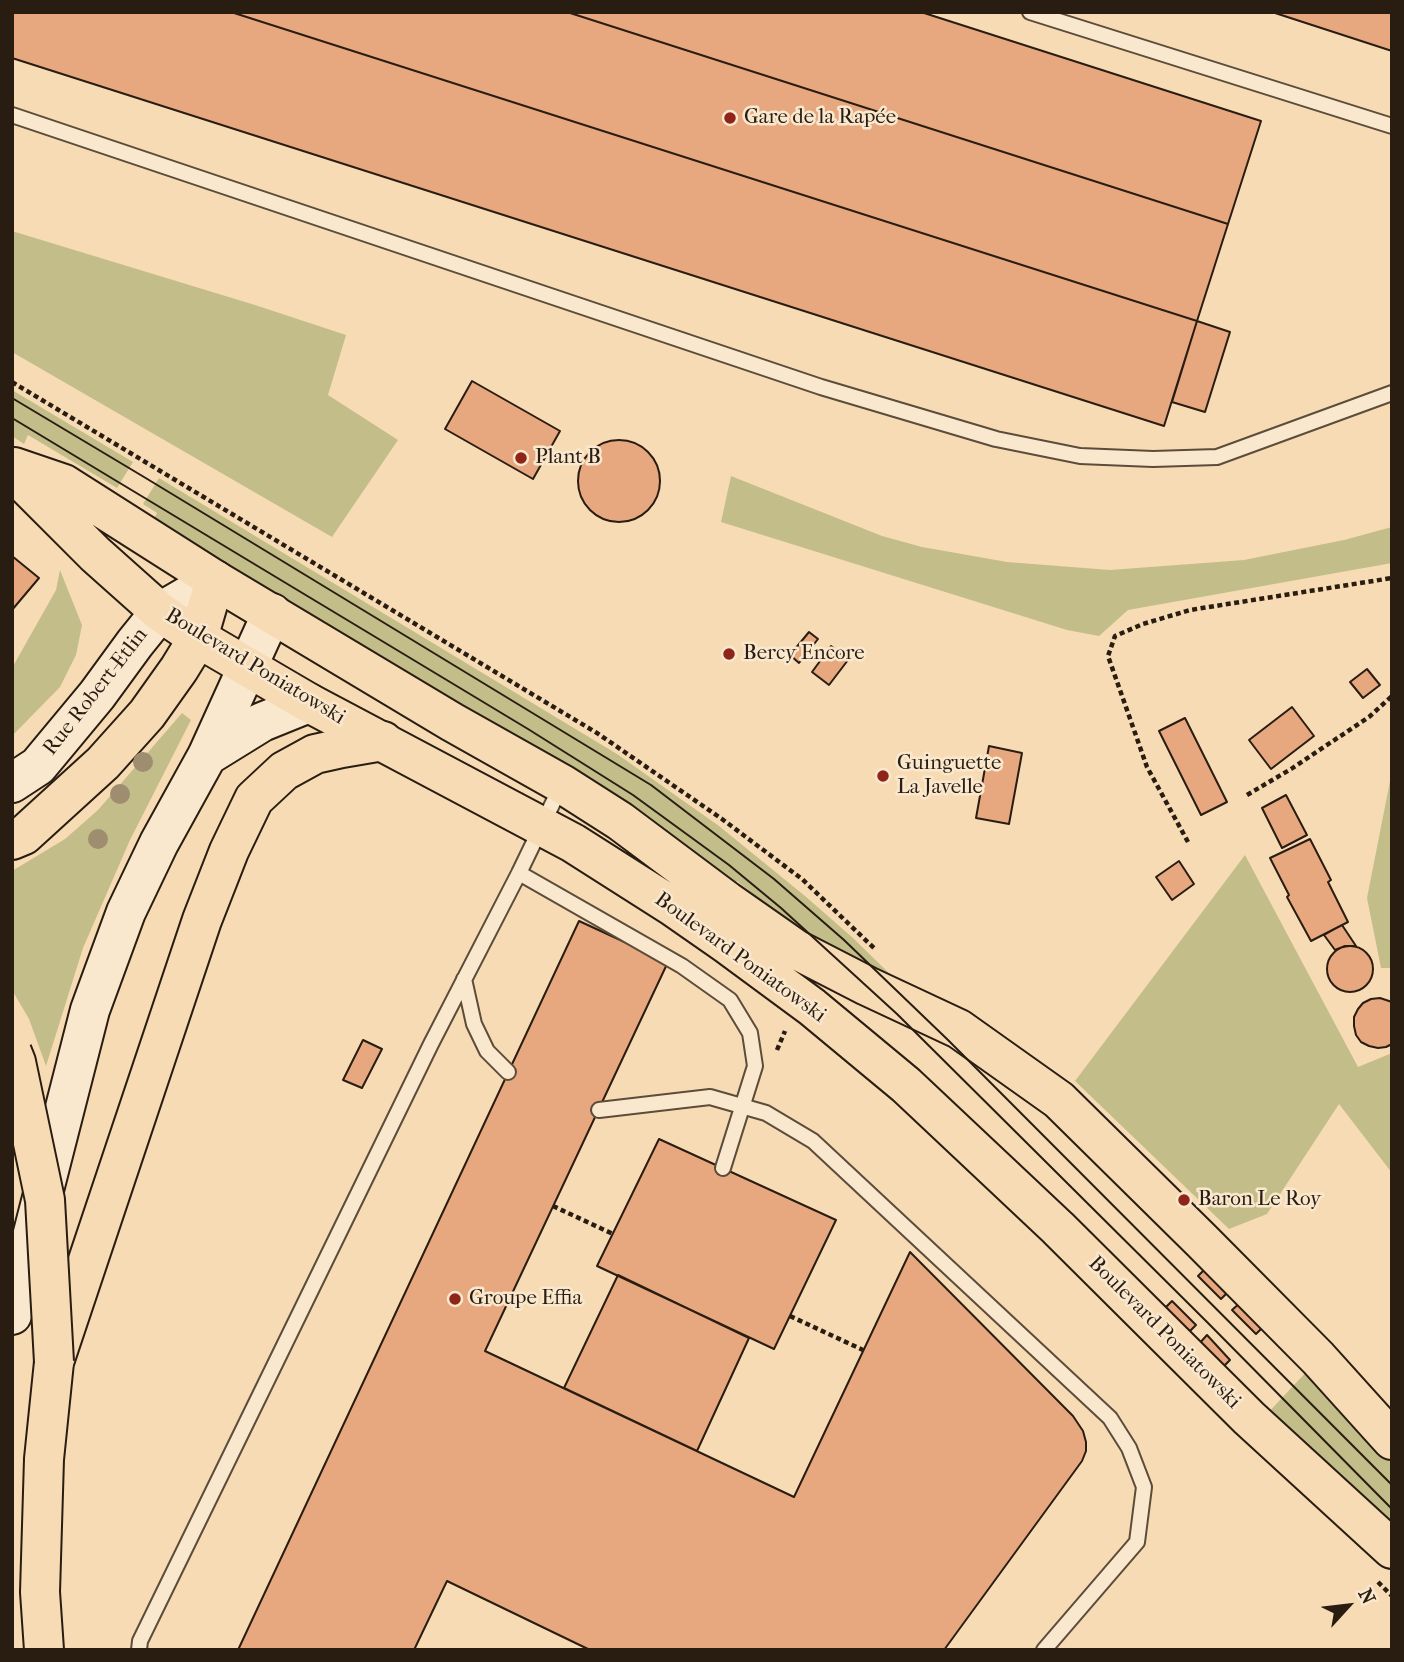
<!DOCTYPE html>
<html>
<head>
<meta charset="utf-8">
<style>
	body { margin:0 }
	#map { position:relative; width:1404px; height:1662px; overflow:hidden; background:#f7dbb4; font-family:"IM FELL French Canon",serif }
	canvas { display:block }
	.frame { position:absolute; inset:0; border:14px solid #291d12; pointer-events:none }
	.north { position:absolute; left:1313px; top:1571px; width:70px; height:70px; -webkit-text-stroke:5px #fae8ce; paint-order:stroke; rotate:63deg; font-size:19px; font-weight:700; line-height:28px; text-align:center; color:#291d12 }
	.north::after { content:''; display:block; margin:auto; width:24px; height:32px; background:#291d12; clip-path:polygon(50% 0,100% 100%,50% 72%,0 100%) }
</style>
</head>
<body>
<div id="map">
<canvas width="1404" height="1662"></canvas>
<div class="frame"></div>
<div class="north">N</div>
</div>
<script>
const ctx = document.querySelector('canvas').getContext('2d');
ctx.lineJoin = 'round';
function fillPath(path, color) { ctx.fillStyle = color; ctx.fill(path, 'evenodd'); }
function stroke(path, color, width, dash) { ctx.strokeStyle = color; ctx.lineWidth = width; ctx.lineCap = dash ? 'butt' : 'round'; ctx.setLineDash(dash || []); ctx.stroke(path); }
function label(font, color, halo, rows, align = 'center') {
  ctx.font = font + ' "IM FELL French Canon",serif'; ctx.lineWidth = 5; ctx.setLineDash([]); ctx.textBaseline = 'middle'; ctx.strokeStyle = halo; ctx.fillStyle = color; for (const [text, x, y, turn = 0] of rows) {
    ctx.save(); ctx.translate(x, y); ctx.rotate((+turn || 0) * Math.PI / 180); ctx.textAlign = isNaN(turn) ? turn : align; if (halo) ctx.strokeText(text, 0, 0); ctx.fillText(text, 0, 0); ctx.restore();
  }
}
fillPath(new Path2D(`
	M12 231 255 305 346 335 328 395 398 440 332 537 12 352Z
	M12 390 133 462 117 488 28 435 24 444 12 436Z
	M731 476 882 536 922 547 1007 562 1110 570 1244 560 1344 540 1392 527V563L1128 610 1099 636 1067 630 721 522Z
	M159 478 617 754 719 826 805 896 853 938 899 983 892 982 787 922 737 881 733 886 152 522 157 513 143 504Z
	M60 570 82 625 76 655 60 687 12 736V668L56 590Z
	M182 713 191 720 130 840 83 948 46 1066 29 1019 12 990V871L65 839 98 810Z
	M1392 771V968H1381L1367 898Z
	M1245 855 1358 1067 1392 1053V1173L1339 1104 1267 1214 1229 1229 1075 1081Z
	M1309 1369 1392 1460V1531L1265 1416Z`), '#c3be89');
const building = new Path2D(`
	M12 12H231L1197 321 1164 426 12 58Z
	M231 12H567L1228 224 1197 321Z
	M567 12H921L1261 121 1228 224Z
	M1272 12H1392V51Z
	M1197 321 1230 332 1205 412 1172 402Z
	M472 381 560 431 533 479 445 429Z
	M578 481a41 41 0 1 1 82 0a41 41 0 1 1-82 0Z
	M12 556 39 578 12 610Z
	M809 632 818 639 799 663 790 655Z
	M831 646 848 660 829 685 812 672Z
	M1367 669 1380 685 1363 698 1350 682Z
	M1292 707 1314 736 1271 769 1249 740Z
	M1185 718 1227 802 1201 815 1159 731Z
	M989 746 1022 753 1009 824 976 818Z
	M1286 795 1307 835 1282 848 1262 808Z
	M1310 839 1331 880 1328 882 1348 922 1311 941 1287 897 1289 895 1270 858Z
	M1179 861 1194 884 1172 900 1156 877Z
	M579 921 668 962 485 1351 794 1497 910 1252 1073 1416 1083 1431 1086 1442V1451L1082 1461 944 1650H590L447 1581 414 1650H238Z
	M1342 925 1356 946H1345L1335 950 1324 935Z
	M1327 969a23 23 0 1 1 46 0a23 23 0 1 1-46 0Z
	M1380 998 1392 1002V1044L1386 1047 1378 1048 1369 1046 1361 1042 1356 1035 1354 1026V1017L1358 1009 1363 1003 1371 999Z
	M363 1040 382 1049 362 1088 343 1080Z
	M659 1139 836 1220 774 1349 597 1266Z
	M1207 1267 1230 1290 1221 1299 1198 1276Z
	M618 1275 749 1338 697 1451 564 1388Z
	M1172 1301 1196 1325 1187 1334 1163 1310Z
	M1241 1302 1265 1325 1256 1334 1232 1310Z
	M1207 1335 1230 1360 1221 1369 1198 1345Z`);
fillPath(building, '#e7a77f');
stroke(building, '#291d12', 2);
const lane = new Path2D(`
	M1030 12 1392 126
	M12 115 821 387 996 439 1080 456 1153 459 1217 457 1392 393
	M519 873 682 966 730 1000 750 1033 755 1066 723 1168
	M464 979 474 1024 487 1051 508 1072
	M599 1110 710 1097 766 1113 813 1141 1110 1418 1129 1448 1144 1487 1137 1542 1044 1650
	M139 1650 140 1641 431 1044 519 873 562 784`);
const secondary = new Path2D(`
	M207 756 262 722 309 703
	M12 783 38 766 97 695 135 643 160 612 215 580
	M12 1315 90 1010 126 912 159 843 207 756 272 613`);
const primary = new Path2D(`
	M14 467 64 484 215 580 452 722 562 784 620 821 727 901 797 950 867 986 959 1029 1059 1100 1202 1241 1318 1358 1392 1440
	M12 471 95 554 160 612 198 638 309 703 573 843 672 906 728 945 812 1007 906 1085 1058 1228 1249 1418 1392 1549`);
const highway = new Path2D(`
	M12 840 24 835 103 763 147 714 179 669 198 638 215 580
	M44 1650 40 1592 44 1459 54 1362 202 920 229 851 254 799 284 771 315 754 342 748 383 741`);
stroke(lane, '#5c4c3a', 18);
stroke(secondary, '#291d12', 42);
stroke(primary, '#291d12', 42);
stroke(highway, '#291d12', 42);
stroke(new Path2D(`
	M12 382 597 733 722 819 802 879 876 950
	M1247 795 1291 769 1369 717 1392 696
	M1188 842 1147 767 1108 656 1115 636 1143 624 1190 610 1392 578
	M777 1050 785 1031
	M553 1206 613 1234
	M790 1316 863 1350
	M1378 1582 1392 1596`), '#291d12', 4.5, [5, 3.5]);
stroke(lane, '#fae8ce', 14);
stroke(secondary, '#fae8ce', 38);
stroke(primary, '#f7dbb4', 38);
stroke(highway, '#f7dbb4', 38);
stroke(new Path2D(`
	M12 398 144 477 651 785 774 879 844 940 948 1040 1392 1485
	M12 418 528 729 633 795 729 865 781 908 897 1014 1208 1323 1392 1509`), '#291d12', 2);
const highwayBridge = new Path2D(`
	M12 1052 16 1062 45 1200 54 1362`);
stroke(highwayBridge, '#291d12', 42, []);
stroke(highwayBridge, '#f7dbb4', 38);
ctx.fillStyle = '#9f8d6f';
for (const [x, y] of [
	[143,762],
	[120,794],
	[98,839]
]) { ctx.beginPath(); ctx.arc(x, y, 10, 0, 2 * Math.PI); ctx.fill(); }
for (const [x, y, r, color] of [
	[730,118,7,"#8f2418"],
	[521,458,7,"#8f2418"],
	[729,654,7,"#8f2418"],
	[883,776,7,"#8f2418"],
	[1184,1200,7,"#8f2418"],
	[455,1299,7,"#8f2418"]
]) { const dot = new Path2D(); dot.arc(x, y, r, 0, 2 * Math.PI); ctx.fillStyle = color; ctx.fill(dot); stroke(dot, '#fae8ce', 2.5); }
label('21px', '#291d12', '#fae8ce', [
	["Gare de la Rapée",744,118],
	["Plant B",535,458],
	["Bercy Encore",743,654],
	["Guinguette",897,764],
	["La Javelle",897,788],
	["Baron Le Roy",1198,1200],
	["Groupe Effia",469,1299]
], 'left');
label('21px', '#291d12', '#fae8ce', [
	["Boulevard Poniatowski",255,667,31],
	["Rue Robert-Etlin",96,692,-52],
	["Boulevard Poniatowski",740,958,36],
	["Boulevard Poniatowski",1164,1333,45]
]);
</script>
</body>
</html>
